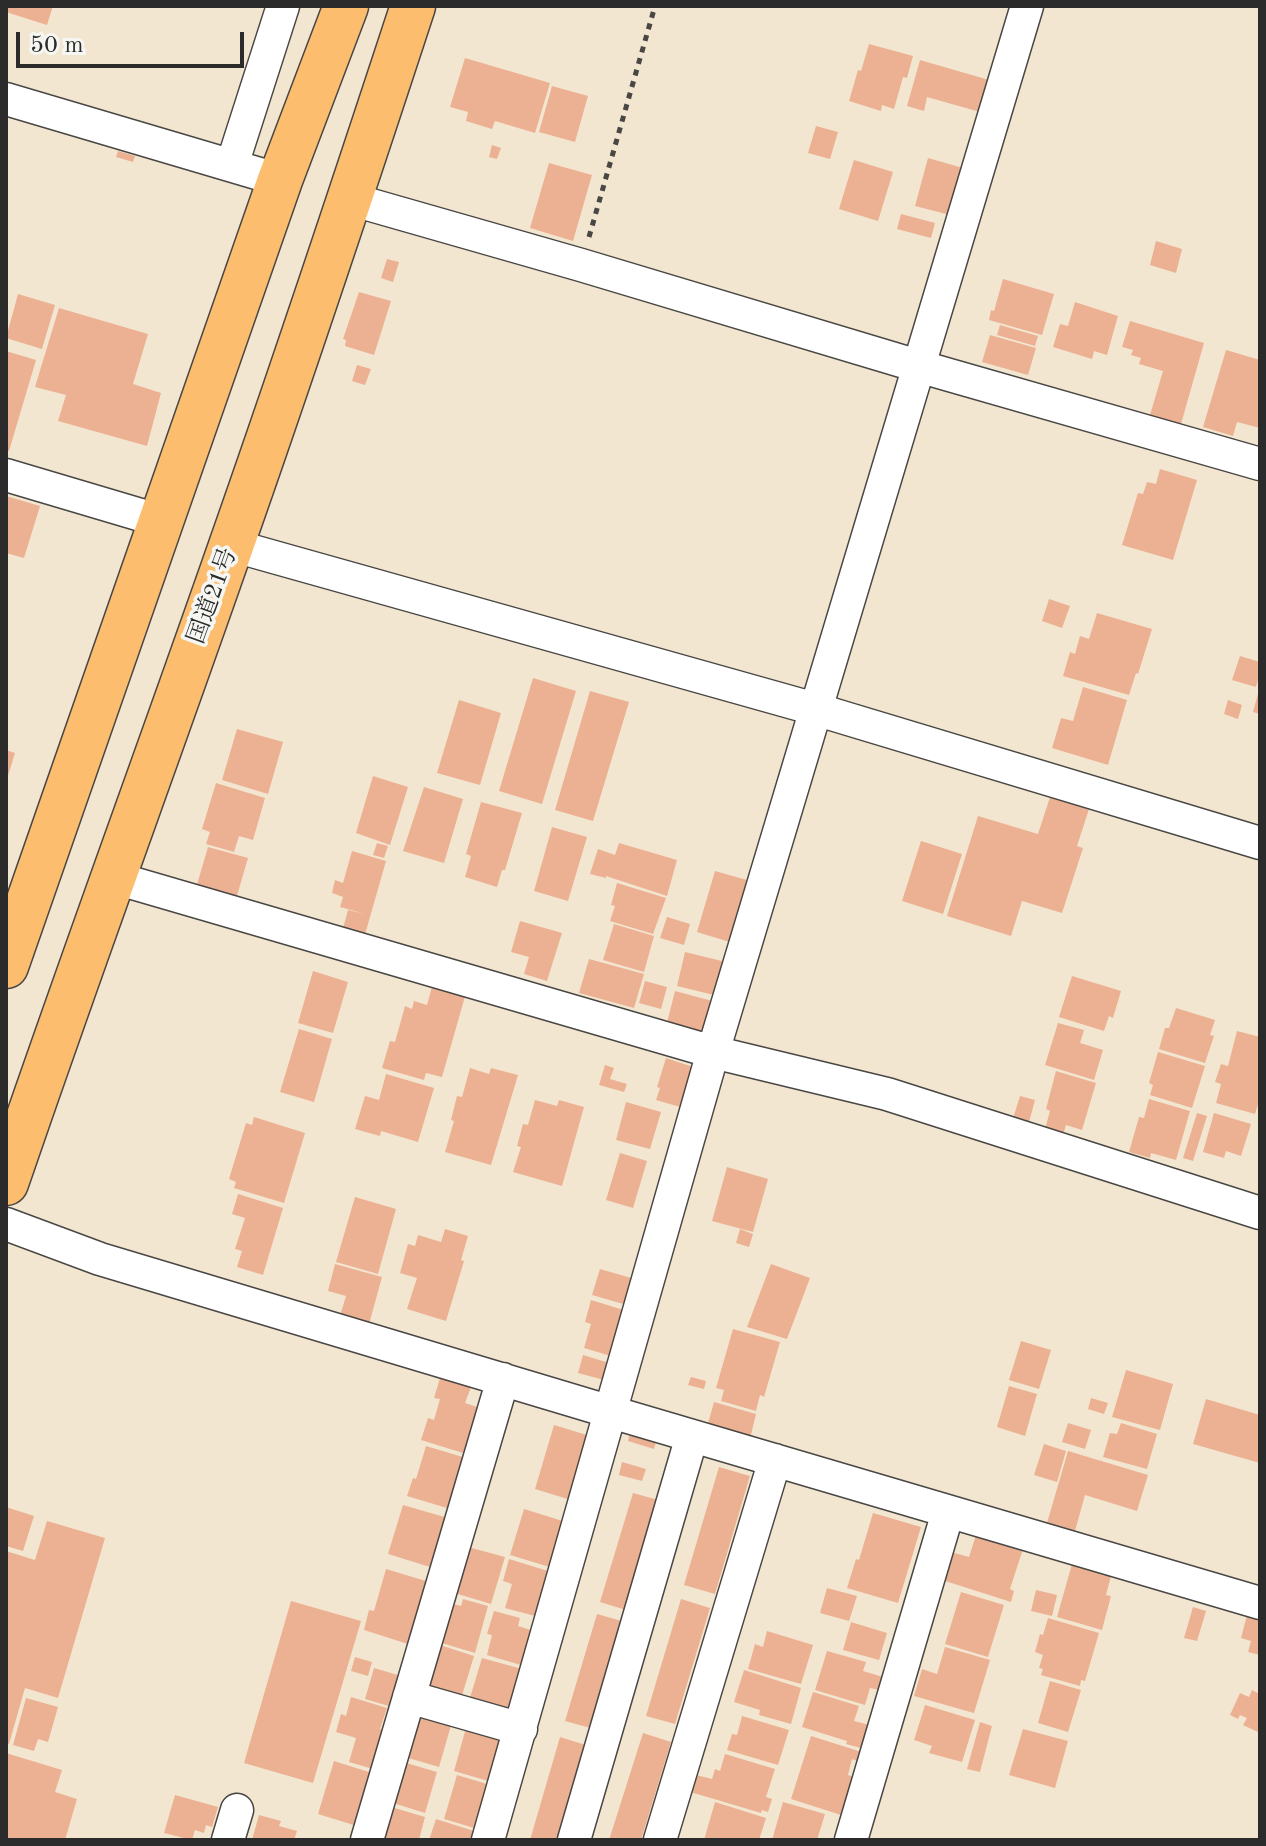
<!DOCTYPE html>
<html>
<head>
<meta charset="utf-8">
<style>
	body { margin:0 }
	#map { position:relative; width:1266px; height:1846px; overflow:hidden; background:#f3e6d1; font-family:"Old Standard TT",serif }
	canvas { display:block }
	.frame { position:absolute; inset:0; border:8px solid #2b2b2b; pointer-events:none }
	.scale { position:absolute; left:16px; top:32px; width:228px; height:36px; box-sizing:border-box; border:4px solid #2b2b2b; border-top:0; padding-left:10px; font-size:24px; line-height:28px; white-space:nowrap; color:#2b2b2b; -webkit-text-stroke:6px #f6f6f2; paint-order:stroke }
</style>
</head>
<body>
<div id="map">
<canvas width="1266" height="1846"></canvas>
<div class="frame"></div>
<div class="scale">50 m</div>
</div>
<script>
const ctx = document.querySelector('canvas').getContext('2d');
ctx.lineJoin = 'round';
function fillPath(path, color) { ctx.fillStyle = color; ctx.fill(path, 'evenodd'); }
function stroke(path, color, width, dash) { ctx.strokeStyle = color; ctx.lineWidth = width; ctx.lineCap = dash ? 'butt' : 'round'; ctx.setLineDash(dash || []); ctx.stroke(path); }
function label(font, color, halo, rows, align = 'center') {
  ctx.font = font + ' "Old Standard TT","Noto Serif JP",serif'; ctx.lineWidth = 7; ctx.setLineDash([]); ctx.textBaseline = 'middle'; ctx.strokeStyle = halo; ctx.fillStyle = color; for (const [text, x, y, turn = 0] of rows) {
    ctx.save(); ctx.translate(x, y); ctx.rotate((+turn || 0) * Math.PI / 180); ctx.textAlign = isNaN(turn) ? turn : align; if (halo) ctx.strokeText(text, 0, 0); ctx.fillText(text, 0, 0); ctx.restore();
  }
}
fillPath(new Path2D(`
	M6 6H53L47 25 6 12Z
	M869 44 913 56 907 78 903 77 894 109 882 105 881 111 849 101 858 70 861 71Z
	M465 58 550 83 535 133 495 121 492 129 466 121 468 112 450 107Z
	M920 60 989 80 980 112 927 97 924 111 907 106Z
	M552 86 588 96 575 142 539 132Z
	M816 126 838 132 830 159 808 153Z
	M492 145 501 148 497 159 489 157Z
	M118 151 135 156 133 162 116 157Z
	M928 158 963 168 950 215 915 206Z
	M854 160 893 172 878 221 839 209Z
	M549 163 592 175 573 241 530 228Z
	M901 214 935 223 931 238 897 229Z
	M1156 241 1182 249 1176 273 1150 265Z
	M387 259 399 262 393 282 381 278Z
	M1003 279 1054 294 1042 335 989 320 991 310 994 311Z
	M359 292 391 301 374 355 345 346 346 340 343 339Z
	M18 294 55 305 42 349 6 338Z
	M1075 302 1118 316 1107 355 1094 351 1092 359 1053 347 1060 324 1068 326Z
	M59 308 148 334 133 384 161 393 147 446 58 421 66 395 35 387Z
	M1130 321 1204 343 1181 424 1150 415 1163 371 1139 364 1141 358 1131 355 1133 350 1122 347Z
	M1000 325 1038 336 1035 346 997 335Z
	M990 335 1036 348 1028 375 982 362Z
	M1226 350 1260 360V428L1237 422 1233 436 1203 427Z
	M6 351 36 360 9 451 6 450Z
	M357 365 371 369 365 385 352 381Z
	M1160 469 1197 480 1173 560 1122 545 1138 493 1143 494 1147 482 1156 484Z
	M6 496 40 506 24 558 6 553Z
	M1049 599 1070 606 1062 628 1042 621Z
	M1097 613 1152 629 1138 674 1136 673 1129 695 1063 676 1070 652 1075 654 1080 636 1089 639Z
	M1240 656 1260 662V673L1256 687 1232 680Z
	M533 678 576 691 542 804 499 791Z
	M1083 687 1127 700 1108 765 1052 748 1061 718 1073 721Z
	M1259 690H1260V714L1253 712Z
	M590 691 629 702 593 821 555 810Z
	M459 700 501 713 480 785 437 773Z
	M1228 700 1242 705 1238 719 1224 714Z
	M237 729 283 742 268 794 222 780Z
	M6 750 15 753 7 779H6Z
	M373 776 408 787 390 845 356 833Z
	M216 783 265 798 253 840 239 836 234 852 206 844 210 832 202 829Z
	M424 787 463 799 444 863 403 851Z
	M1051 794 1090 806 1077 846 1083 848 1062 913 1022 901 1011 936 947 916 978 816 1038 834Z
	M481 802 522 813 505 870H502L497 887 465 877 471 856 466 854Z
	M552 827 587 837 568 901 534 891Z
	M921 841 962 854 943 914 902 901Z
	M377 843 388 846 384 858 373 855Z
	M619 843 677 860 667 896 606 876V878L590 874 598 849 615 855Z
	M208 847 248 858 236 899 196 888Z
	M352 851 386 861 364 938 342 932 348 910 365 914 340 907 343 897 332 893 335 880 343 883Z
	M715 871 754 882 736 944 697 932Z
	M617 883 666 898 653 934 610 921 615 906 611 905Z
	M667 917 690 924 684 945 660 938Z
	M520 921 562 933 547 981 524 974 529 957 511 952Z
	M614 924 654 936 644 972 603 960Z
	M685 952 726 962 718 996 677 986Z
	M589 959 644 974 634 1008 579 993Z
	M313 971 348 982 333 1033 298 1023Z
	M1072 976 1121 991 1113 1018 1109 1016 1104 1031 1059 1017Z
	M645 981 667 987 661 1009 639 1003Z
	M433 983 466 993 442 1077 426 1073 424 1080 382 1068 390 1041 395 1042 405 1006 412 1009 414 1001 427 1005Z
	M675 991 716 1002 708 1033 667 1023Z
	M1176 1008 1215 1020 1210 1035 1214 1036 1205 1063 1159 1049 1165 1028H1169Z
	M1058 1023 1084 1030 1080 1043 1103 1050 1094 1080 1045 1065Z
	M299 1029 332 1039 314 1102 280 1092Z
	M1237 1031 1260 1037V1098L1255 1114 1216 1103 1221 1084 1215 1082 1221 1064 1228 1066Z
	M1158 1052 1205 1066 1192 1108 1150 1095 1153 1085 1149 1083Z
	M666 1058 699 1069 687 1109 656 1100 660 1088 657 1087Z
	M605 1065 614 1068 610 1079 627 1084 624 1092 599 1085Z
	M470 1068 489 1074 491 1068 518 1075 491 1165 445 1152 454 1121 451 1120 457 1096 462 1097Z
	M1056 1071 1096 1083 1082 1130 1066 1125 1063 1135 1045 1129 1050 1111 1046 1109Z
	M386 1074 434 1088 418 1142 381 1131 380 1136 355 1129 365 1096 379 1100Z
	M1020 1096 1035 1100 1028 1126 1012 1122Z
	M1149 1099 1190 1111 1176 1160 1151 1153 1150 1158 1129 1152 1139 1117 1144 1118Z
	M535 1100 557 1106 559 1100 584 1107 562 1186 513 1172 521 1147 517 1146 523 1124 528 1125Z
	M626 1102 661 1112 650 1149 616 1140Z
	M1197 1113 1207 1116 1193 1161 1183 1158Z
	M1214 1113 1251 1124 1241 1156 1226 1151 1224 1158 1203 1152Z
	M254 1117 305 1133 284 1203 234 1188 236 1182 229 1179 246 1123 252 1125Z
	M620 1153 647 1161 633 1208 606 1200Z
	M727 1167 768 1179 753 1232 712 1221Z
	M238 1194 283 1208 263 1275 237 1267 242 1251 235 1249 245 1218 232 1214Z
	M355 1197 396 1209 378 1274 336 1262Z
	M445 1229 468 1236 461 1260 464 1261 446 1321 407 1309 417 1278 400 1273 408 1244 415 1246 418 1235 441 1242Z
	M740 1229 753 1234 749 1247 736 1243Z
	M335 1264 382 1277 368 1328 339 1319 346 1296 328 1291Z
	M771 1264 810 1278 787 1339 747 1327Z
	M600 1269 635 1279 627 1305 592 1295Z
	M591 1300 627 1311 614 1357 584 1348 591 1324 585 1322Z
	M733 1329 780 1342 764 1397 760 1395 756 1411 721 1401 724 1390 716 1388Z
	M1021 1341 1051 1350 1039 1389 1009 1380Z
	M583 1355 609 1363 604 1380 578 1373Z
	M1126 1370 1173 1384 1160 1430 1112 1417Z
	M691 1377 706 1381 704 1389 688 1385Z
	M440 1378 471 1387 465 1403 477 1407 463 1453 421 1440 428 1418 434 1420 440 1399 434 1398Z
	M1009 1386 1037 1394 1025 1436 997 1427Z
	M1091 1398 1108 1403 1104 1414 1088 1409Z
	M1206 1399 1260 1415V1463L1193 1444Z
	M714 1402 756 1414 750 1439 707 1427Z
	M1068 1423 1091 1430 1085 1449 1062 1442Z
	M1121 1423 1157 1434 1147 1469 1103 1457 1110 1433 1117 1434Z
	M554 1425 590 1436 571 1500 535 1489Z
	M630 1432 657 1439 654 1449 628 1441Z
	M1044 1444 1066 1451 1057 1482 1034 1475Z
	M426 1446 466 1458 456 1490 453 1489 447 1508 407 1496 413 1478 416 1479Z
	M1068 1451 1148 1475 1137 1511 1085 1495 1075 1531 1047 1523Z
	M622 1462 646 1469 642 1481 619 1475Z
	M719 1467 750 1476 715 1594 684 1585Z
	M633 1493 662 1501 629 1611 600 1602Z
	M403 1505 448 1518 441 1542 438 1541 430 1567 388 1554Z
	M6 1507 34 1516 23 1551 6 1546Z
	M524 1509 566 1522 553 1568 510 1555Z
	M873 1513 921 1527 898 1603 847 1588 856 1559 859 1560Z
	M47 1521 105 1538 58 1698 25 1688 9 1744 6 1743V1551L35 1560Z
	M976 1535 1023 1549 1010 1589 1014 1591 1011 1602 942 1580 951 1552 969 1557Z
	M468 1547 505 1557 491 1604 448 1591Z
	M509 1559 548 1571 535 1616 505 1608 512 1584 503 1581Z
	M1072 1564 1111 1576 1106 1595 1111 1596 1102 1630 1057 1617Z
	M386 1569 426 1581 414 1621H417L411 1645 364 1630 369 1610 374 1611Z
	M827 1588 857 1596 849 1621 820 1613Z
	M1036 1590 1057 1595 1052 1616 1031 1611Z
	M961 1592 1004 1605 988 1657 945 1644Z
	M463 1599 488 1606 475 1653 435 1641 446 1602 461 1606Z
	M681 1599 710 1608 675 1724 646 1716Z
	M291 1601 361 1621 313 1783 244 1763Z
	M1193 1607 1206 1611 1197 1641 1184 1638Z
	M494 1611 520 1618 518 1626 534 1631 524 1666 487 1655 492 1635 487 1634Z
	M597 1614 625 1622 594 1729 565 1721Z
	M1247 1615 1260 1619V1655L1248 1652 1251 1641 1241 1638Z
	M1048 1618 1099 1633 1085 1681 1081 1680 1080 1686 1041 1675 1043 1669 1039 1668 1043 1655 1035 1652 1040 1634 1043 1635Z
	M851 1622 887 1633 879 1660 843 1650Z
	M767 1631 813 1645 801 1684 748 1669 755 1644 763 1647Z
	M440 1645 474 1656 460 1702 422 1690Z
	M945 1647 990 1660 974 1713 914 1696 922 1669 937 1674Z
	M827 1651 866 1662 863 1671 883 1677 879 1690 870 1688 865 1705 815 1690Z
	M355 1657 372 1662 368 1676 351 1671Z
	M482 1658 522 1669 509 1712 469 1701Z
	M374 1668 401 1676 392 1707 365 1699Z
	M744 1670 801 1688 791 1724 759 1715 760 1710 734 1702Z
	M1050 1681 1081 1690 1068 1732 1038 1723Z
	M1252 1690 1260 1694V1733L1243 1725 1247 1718 1240 1715 1238 1719 1230 1715 1240 1693 1249 1697Z
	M813 1692 859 1706 854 1721 874 1726 868 1750 846 1744 847 1741 802 1727Z
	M351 1697 387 1708 380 1729 385 1731 373 1769 349 1762 356 1738 336 1732 341 1714 346 1716Z
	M26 1698 58 1707 48 1742 38 1739 34 1751 13 1745Z
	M925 1705 975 1720 962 1762 929 1753 932 1746 914 1740Z
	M418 1712 452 1722 439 1767 405 1757Z
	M742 1716 789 1730 778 1765 727 1750 732 1734 737 1735Z
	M980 1722 992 1726 980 1772 967 1769Z
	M466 1728 500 1739 488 1781 454 1771Z
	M1023 1729 1068 1741 1055 1788 1009 1775Z
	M643 1733 671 1742 641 1840H609Z
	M811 1736 865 1753 862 1763 852 1759 848 1775 854 1777 841 1815 791 1799Z
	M560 1737 589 1746 562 1840H530Z
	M6 1753 62 1770 55 1792 77 1799 65 1840H6Z
	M725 1754 775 1769 766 1797 772 1799 768 1812 762 1810 761 1813 687 1791 692 1774 712 1779 715 1769 720 1771Z
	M396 1760 437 1772 425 1813 393 1803Z
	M334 1761 372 1773 357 1826 318 1814Z
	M457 1775 487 1784 474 1828 444 1819Z
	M175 1795 218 1807 212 1827 206 1825 204 1833 195 1830 192 1840 164 1833Z
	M715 1802 766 1818 759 1840H704Z
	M783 1802 825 1814 817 1840H772Z
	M388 1806 425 1817 419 1840H383Z
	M259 1815 281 1821 279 1826 297 1831 294 1840H252Z
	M436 1819 474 1831 471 1840H429Z`), '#ecb192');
const street = new Path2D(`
	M6 99 280 180
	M232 165 283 6
	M350 199 581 265 918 366 1260 464
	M6 475 161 521
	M231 545 815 709 1260 843
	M112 877 713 1052 887 1094 1260 1213
	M6 1224 100 1259 611 1412 1260 1603
	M409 1697 521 1729
	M228 1840 237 1810
	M367 1840 503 1379
	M488 1840 713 1052 1027 6
	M574 1840 692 1436
	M660 1840 775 1460
	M851 1840 948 1512`);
const highway = new Path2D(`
	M6 966 280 180 346 6
	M6 1183C79 969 157 758 231 546 294 367 354 186 413 6`);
stroke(street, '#494744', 35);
stroke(highway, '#494744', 47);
stroke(new Path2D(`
	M589 237 655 6`), '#494744', 5, [6, 6]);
stroke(street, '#fff', 32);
stroke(highway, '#fcbd6f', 44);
label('24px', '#2b2b2b', '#f6f6f2', [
	["国道21号",213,596,-70]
]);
</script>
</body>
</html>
